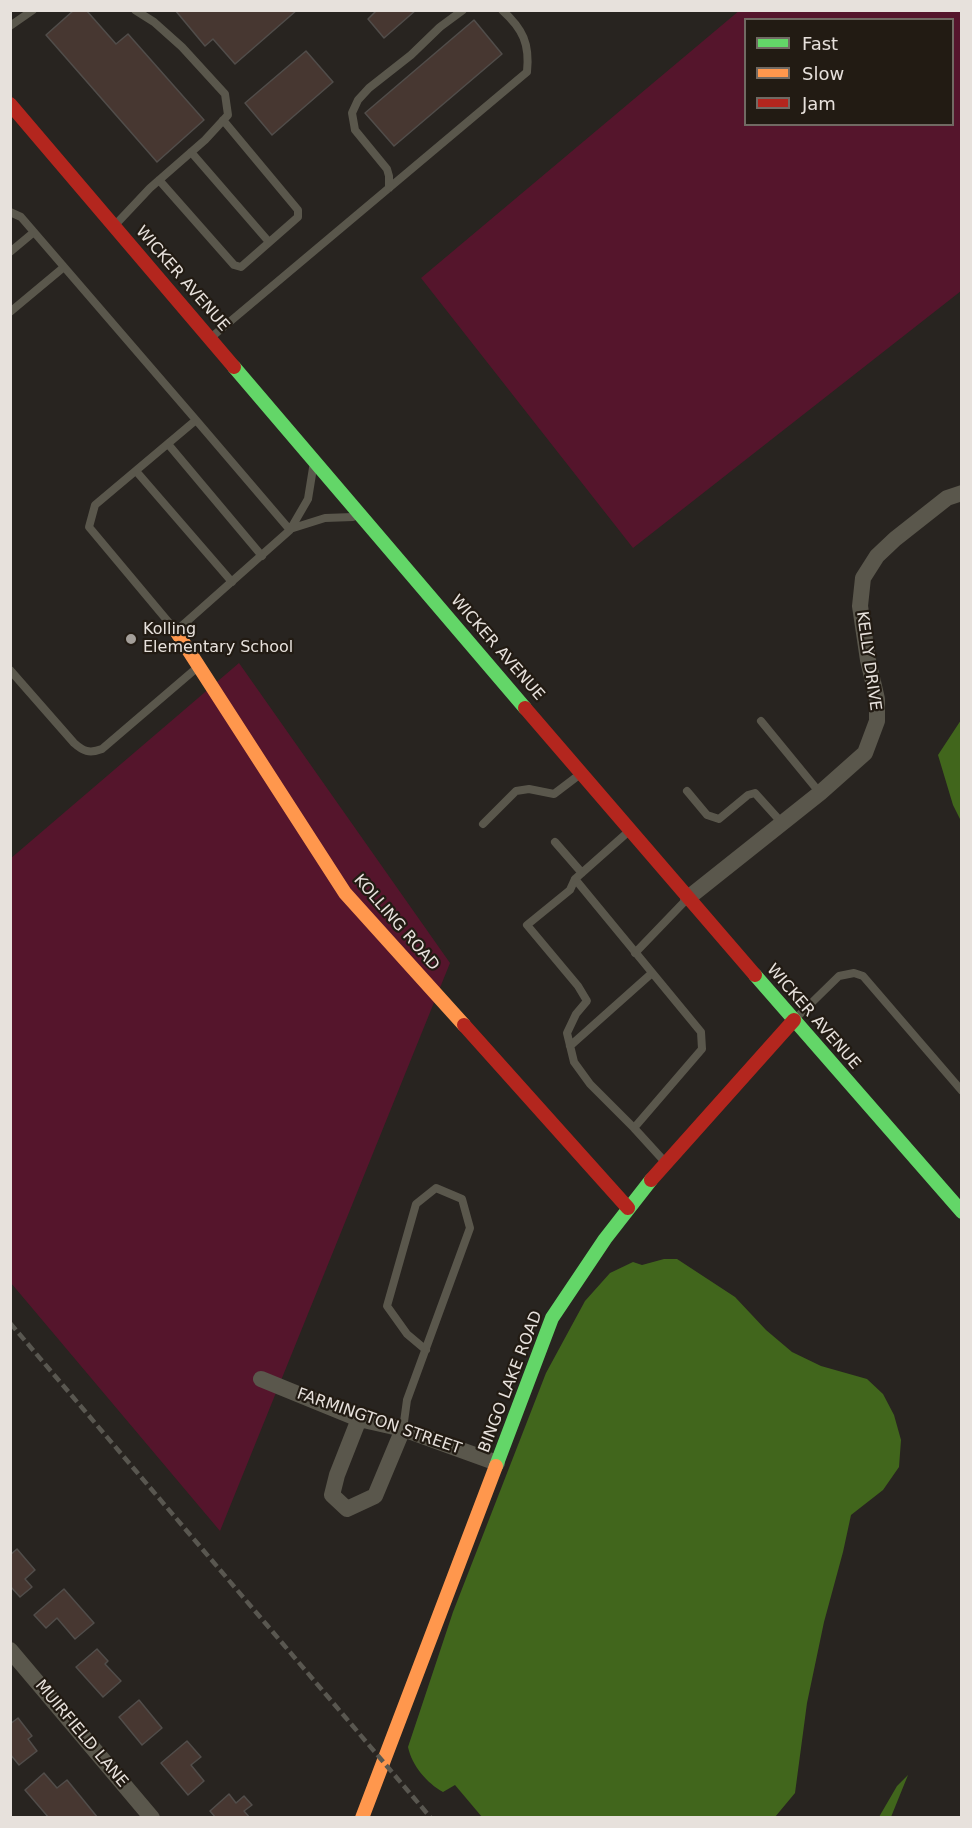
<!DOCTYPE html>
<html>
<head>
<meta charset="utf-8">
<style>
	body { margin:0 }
	#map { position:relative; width:972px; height:1828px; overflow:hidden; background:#282420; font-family:"DejaVu Sans",sans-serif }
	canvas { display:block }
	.frame { position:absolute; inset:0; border:12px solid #e7e1dc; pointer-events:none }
	.legend { position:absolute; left:744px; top:18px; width:210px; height:108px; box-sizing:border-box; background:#221b13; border:2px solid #716a63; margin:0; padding:8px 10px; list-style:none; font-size:18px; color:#e7e1dc }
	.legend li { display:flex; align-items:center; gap:12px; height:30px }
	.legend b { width:30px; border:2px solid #716a63 }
</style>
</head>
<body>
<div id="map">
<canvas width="972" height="1828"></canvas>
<div class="frame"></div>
<ul class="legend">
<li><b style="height:8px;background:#63d668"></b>Fast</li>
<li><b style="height:8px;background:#ff974d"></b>Slow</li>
<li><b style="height:8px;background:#b3261e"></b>Jam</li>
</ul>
</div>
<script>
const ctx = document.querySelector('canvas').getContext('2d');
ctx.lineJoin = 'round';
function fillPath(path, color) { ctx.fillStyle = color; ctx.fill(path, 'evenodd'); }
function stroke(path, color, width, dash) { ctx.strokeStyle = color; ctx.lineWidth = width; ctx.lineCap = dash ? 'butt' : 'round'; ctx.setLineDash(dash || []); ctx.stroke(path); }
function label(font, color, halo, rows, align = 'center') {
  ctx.font = font + ' "DejaVu Sans",sans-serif'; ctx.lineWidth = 4.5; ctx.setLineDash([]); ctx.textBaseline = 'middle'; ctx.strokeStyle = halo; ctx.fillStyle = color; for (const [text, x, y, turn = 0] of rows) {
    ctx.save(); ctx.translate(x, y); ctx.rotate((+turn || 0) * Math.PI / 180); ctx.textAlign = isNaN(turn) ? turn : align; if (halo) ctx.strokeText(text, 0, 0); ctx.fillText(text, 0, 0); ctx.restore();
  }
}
fillPath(new Path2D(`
	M740 10 961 11V291L633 548 421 278ZM746 20H952V124H746Z
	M239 663 450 963 220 1531 11 1283 10 859Z`), '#55152c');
fillPath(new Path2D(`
	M961 720V821L953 805 938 755Z
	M664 1259H677L735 1297 766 1330 792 1352 821 1366 867 1379 883 1394 894 1415 901 1440 899 1467 883 1490 851 1515 843 1552 824 1622 807 1703 795 1793 775 1817H482L455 1785 443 1792C427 1783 412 1766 408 1747L453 1612 546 1373 585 1301 610 1273 633 1262 642 1265Z
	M908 1775 891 1817H879L897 1786Z`), '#41661c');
const building = new Path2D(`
	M74 10H86L116 44 128 34 204 120 157 162 46 35Z
	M175 10H297L235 64 213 39 205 46Z
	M377 10H416L384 38 368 19Z
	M474 20 502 54 394 146 365 113Z
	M306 51 333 82 272 135 245 103Z
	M17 1549 35 1570 25 1579 32 1587 20 1597 10 1586V1555Z
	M64 1589 94 1623 75 1639 57 1618 46 1628 34 1615Z
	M97 1649 108 1661 105 1664 121 1681 103 1697 76 1667Z
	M139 1700 162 1728 142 1745 119 1717Z
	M18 1718 32 1736 28 1739 37 1751 19 1765 10 1754V1724Z
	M187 1741 201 1757 191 1765 204 1781 188 1795 161 1763Z
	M44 1773 57 1788 67 1780 98 1818H49L25 1790Z
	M229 1794 236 1803 244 1796 252 1805 244 1811 250 1818H216L210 1811Z`);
fillPath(building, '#473731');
stroke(building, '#514d4a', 1.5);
stroke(new Path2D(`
	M10 26 33 10
	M191 152 269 242
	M159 180 234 265 241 267 298 217V210L223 120
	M389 188V176L387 169 355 130 352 113 358 100 369 88 411 55 440 27 463 10
	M10 212 21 217 196 420
	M117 223 150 188 205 140 228 115 225 94 182 47 154 22 135 10
	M10 252 34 232
	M10 312 64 267
	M214 335 527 72C530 44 523 29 502 10
	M168 444 262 556
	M136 471 232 582
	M290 529 325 518 353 517
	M290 530 196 420 95 505 89 527 176 631 290 530 308 499 313 468
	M10 670 74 743C83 751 89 754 102 749L199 666
	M761 721 820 793
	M687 791 707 815 719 819 748 795 755 793 782 823
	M483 824 516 791 529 789 554 794 579 775
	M628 832 575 879 701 1032 702 1049 634 1128 665 1162
	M555 842 582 873
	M575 879 570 890 527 925 578 986 587 1001 576 1014 567 1033 574 1062 590 1084 634 1128
	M635 953 686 900
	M796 1018 839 976 854 973 863 976 962 1091
	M570 1046 652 973
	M403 1429 407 1400 470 1228 462 1199 436 1188 416 1204 387 1306 407 1334 426 1350`), '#5a574c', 8);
stroke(new Path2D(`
	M688 898 820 793 865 753 877 721V699L868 660 860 606 863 578 877 556 895 539 947 498 962 493
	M261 1379 359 1419 403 1429 497 1463
	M359 1419 337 1475 332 1495 347 1509 375 1496 403 1429
	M10 1650 152 1818`), '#5a574c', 16);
stroke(new Path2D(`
	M234 367 525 708
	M755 975 962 1212
	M496 1466 552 1318 605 1239 651 1180`), '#63d668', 14);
stroke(new Path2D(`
	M176 631 345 893 464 1025
	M362 1818 496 1466`), '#ff974d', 14);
stroke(new Path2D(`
	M10 104 234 367
	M525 708 755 975
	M464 1025 628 1208
	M651 1180 794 1020`), '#b3261e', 14);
stroke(new Path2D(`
	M10 1323 431 1818`), '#595750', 4.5, [9, 4.5]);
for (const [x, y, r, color] of [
	[131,639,6,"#a49f9a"]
]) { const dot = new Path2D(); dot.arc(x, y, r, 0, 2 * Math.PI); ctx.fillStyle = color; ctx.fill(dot); stroke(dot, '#221b13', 2); }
label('16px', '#e7e1dc', '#221b13', [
	["WICKER AVENUE",182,279,49],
	["WICKER AVENUE",497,648,49],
	["KELLY DRIVE",868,661,82],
	["KOLLING ROAD",396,923,49],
	["WICKER AVENUE",813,1017,49],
	["BINGO LAKE ROAD",511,1382,-69],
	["FARMINGTON STREET",379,1422,19],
	["MUIRFIELD LANE",81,1734,50]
]);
label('16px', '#e7e1dc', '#221b13', [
	["Kolling",143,630],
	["Elementary School",143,648]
], 'left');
</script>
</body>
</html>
